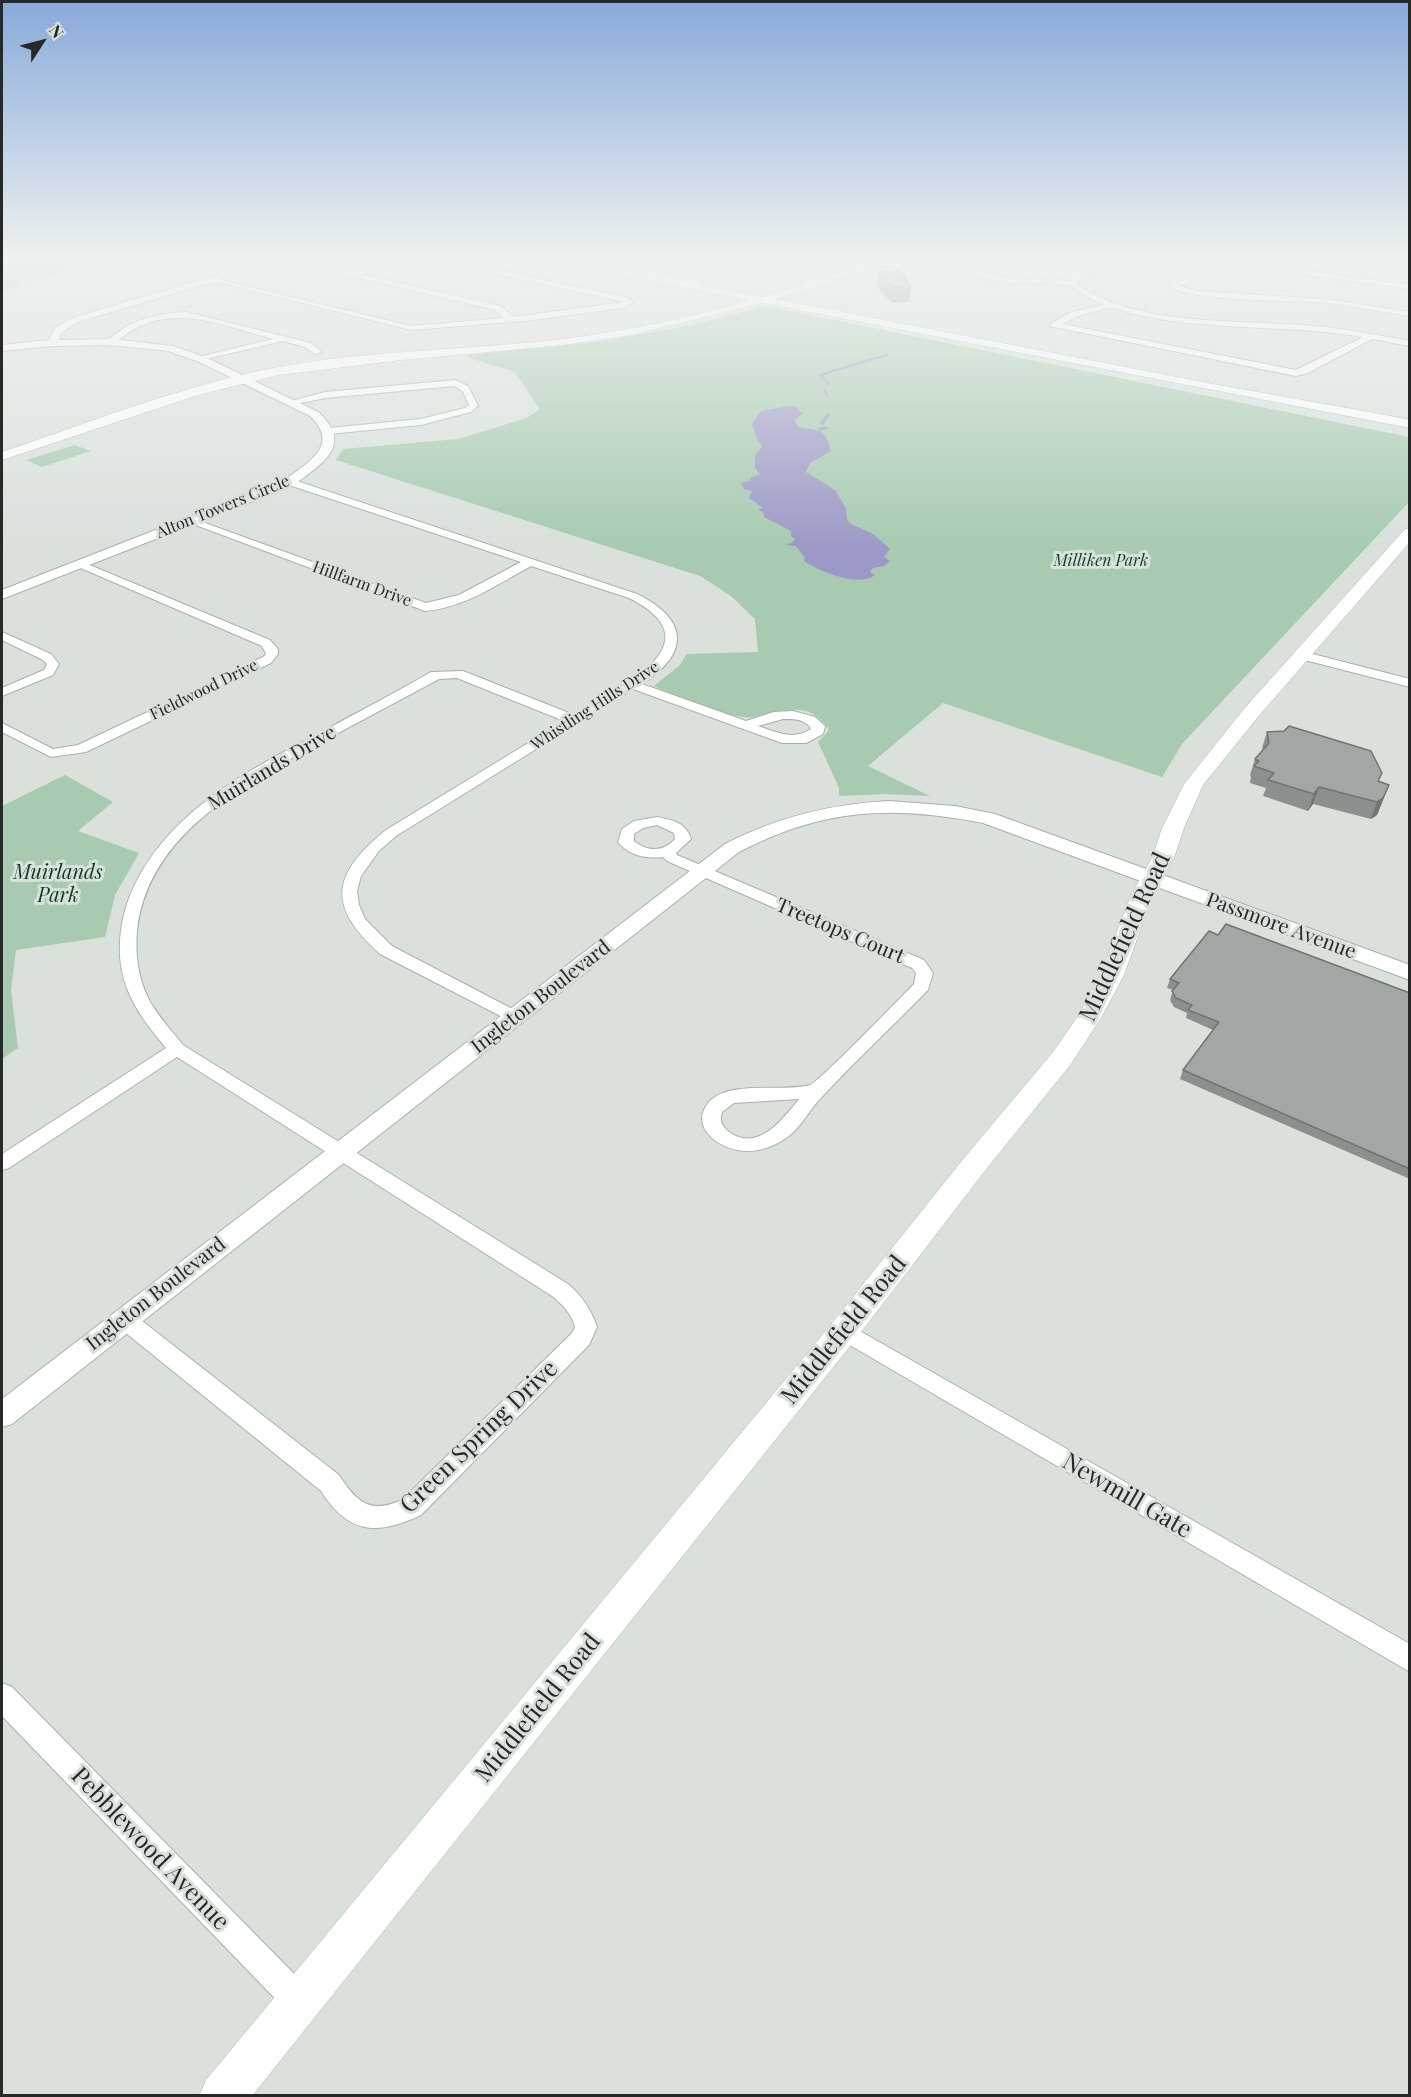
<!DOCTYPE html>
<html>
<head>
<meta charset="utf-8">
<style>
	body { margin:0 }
	#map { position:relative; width:1411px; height:2097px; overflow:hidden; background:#dae1db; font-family:"Playfair Display",serif }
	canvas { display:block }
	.frame { position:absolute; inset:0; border:3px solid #262927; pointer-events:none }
	.north { position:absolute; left:12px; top:12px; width:60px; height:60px; -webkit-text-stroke:4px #dae1db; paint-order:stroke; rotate:54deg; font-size:16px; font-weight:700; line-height:24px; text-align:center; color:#262927 }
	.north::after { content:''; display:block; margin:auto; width:21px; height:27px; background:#262927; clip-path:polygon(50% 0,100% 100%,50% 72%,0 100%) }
</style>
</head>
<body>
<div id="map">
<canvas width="1411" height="2097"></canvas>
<div class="frame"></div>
<div class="north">N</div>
</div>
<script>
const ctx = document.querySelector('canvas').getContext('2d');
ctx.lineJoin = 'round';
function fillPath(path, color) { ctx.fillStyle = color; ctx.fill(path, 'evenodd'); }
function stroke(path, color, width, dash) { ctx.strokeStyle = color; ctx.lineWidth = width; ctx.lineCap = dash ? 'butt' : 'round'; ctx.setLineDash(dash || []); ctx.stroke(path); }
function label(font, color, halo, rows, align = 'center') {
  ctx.font = font + ' "Playfair Display",serif'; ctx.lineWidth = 6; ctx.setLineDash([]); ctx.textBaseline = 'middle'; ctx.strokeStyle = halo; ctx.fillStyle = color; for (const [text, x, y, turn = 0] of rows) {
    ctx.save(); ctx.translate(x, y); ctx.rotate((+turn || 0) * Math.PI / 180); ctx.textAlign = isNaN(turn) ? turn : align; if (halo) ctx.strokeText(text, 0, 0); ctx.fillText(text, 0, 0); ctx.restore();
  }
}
fillPath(new Path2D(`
	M37 259 79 269 14 285 21 287 2 292V267Z
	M766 306 1409 437 1410 501 1182 744 1162 777 943 703 868 766 930 796 887 794 839 796V788L818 742 829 730C803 691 776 721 743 717 716 714 678 697 654 686L679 666 687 654 758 652 755 619 731 596 700 576 336 460 343 449 458 439 527 418 540 409 515 372 469 358 468 355 598 342 687 326Z
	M75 445 91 451 42 467 26 460Z
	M65 775 113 802 78 831 139 853 115 895 105 937 16 950 11 990 18 1048 2 1059V806Z`), '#a7cab0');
fillPath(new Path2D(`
	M789 406 797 407 803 414 794 420 799 427C820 432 824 425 831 451L810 463 806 472 835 490 846 508 847 520 851 524 873 534 890 549 884 557 890 561 884 566 873 568 870 572 875 575C859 588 819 571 804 561L805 558 796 546 785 545 792 543 795 539 791 536V531L764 517V513L758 510 763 508 749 498 752 491 744 489 741 484 744 482 751 481 750 478 760 474 755 468V456L762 446 756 437 752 423 761 411Z`), '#9c98c7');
stroke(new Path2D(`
	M829 384 820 375 887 355
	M825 390 827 396`), '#9c98c7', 2);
stroke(new Path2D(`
	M822 423 828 415
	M820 429 826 428`), '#9c98c7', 3);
const minor = new Path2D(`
	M106 256H118L153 263 233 257 236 259 153 267Z
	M300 256H308L325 266 352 272 408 256H432L625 297 634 302 622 308 534 320 411 330 209 280 213 278 411 326 504 318 495 310 321 269ZM411 259H428L624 302 513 317 501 306 360 274Z
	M991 256H1000L966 268 1014 279 1071 281V276L1075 272 1118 256H1127L1081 276 1078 285C1142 328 1240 319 1315 326 1347 329 1378 335 1410 341V346L1372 339 1308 373 1296 376 1054 327H1051V323L1072 312 1103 305C1092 301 1075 286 1067 285 1038 280 980 288 957 268ZM1111 307C1185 333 1284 323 1363 337L1296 370 1062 324 1078 316Z
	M1230 256H1237L1232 261 1410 285V289L1228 264 1179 286 1197 291 1327 299 1410 312V316C1382 312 1354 306 1327 303 1298 300 1187 302 1170 286L1219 265Z
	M186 312 311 343 322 352 315 354 305 347 283 341 198 361V357L273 339C216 324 164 298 114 344L107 342C127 320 158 313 186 312Z
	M455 380 468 386 478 406 471 412 421 425 329 434 324 431 329 428 421 419 465 408 469 405 463 392 455 386 325 398 292 405 288 402 325 392Z
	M286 480H294L637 594C688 619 691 653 642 684L746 721 774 712 793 711 815 717 825 726 823 734 806 743H782L633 689 396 836 379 851 361 876 357 891 359 905 365 919 392 946 520 1013 523 1017 520 1021 514 1023 380 954C326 905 332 874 386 830L564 721 457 678 439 679C402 699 364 719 327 739 250 781 147 832 137 931 135 954 138 977 148 998 157 1015 171 1030 183 1045L568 1284C582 1296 591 1309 597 1327L589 1345 421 1515C377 1536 348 1534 321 1491L116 1325 113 1319 116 1313 124 1310 132 1313 339 1475C357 1503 371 1515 403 1499L572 1333 575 1327C571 1313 563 1305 552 1296L177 1057 9 1168 2 1170V1154L166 1048C152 1031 137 1013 128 991 116 962 118 928 129 898 162 816 241 774 316 735 354 714 393 694 431 672L463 671 574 715C617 688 720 644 629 598L531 566C498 584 464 608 425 611L185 521 186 519H194L426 603 459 595 521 562 286 484ZM783 719C794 719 806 719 811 729 794 741 776 732 758 726Z
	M80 561 270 640 278 649V654L271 663 86 752 51 757 2 732V723L53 749 78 745 263 657 266 654 262 646 76 566V562Z
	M2 632 51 654 59 664 53 675 2 696V688L44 670 47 664 43 660 2 640Z
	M1301 651 1410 679V687L1297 658 1295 655 1297 652Z
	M657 817C672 820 686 822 691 839L676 853 677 855 924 960 933 973 928 990C892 1027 854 1062 819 1100 807 1113 799 1131 783 1140 772 1147 758 1152 745 1151 722 1150 691 1130 706 1106 724 1078 781 1093 810 1085 819 1082 900 998 914 984L916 973 912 968 667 861 663 857C647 859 629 856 618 842L622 829 634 821ZM657 825 674 833 675 839C664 852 647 852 634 841V834L643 828ZM799 1099C783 1119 758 1153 729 1132 722 1126 719 1121 722 1112L734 1103Z
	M844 1322 1410 1644V1672L836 1337 833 1331 836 1325Z
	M2 1683 12 1687 310 1990 315 2001 310 2012 299 2017 288 2012 2 1716Z`);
const tertiary = new Path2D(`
	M228 256H281L277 259 237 261 236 271 223 279 78 322 61 333 59 340 111 339 173 346 205 357 318 412C354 445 324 462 294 485L2 599V590L286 479C310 461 340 445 310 416L197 361 168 351 111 345 53 346 2 351V345L49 340 54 329 72 318 217 275 229 268Z
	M1362 256 1410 259V265L1366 259Z
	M889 801 955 806 995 814 1410 965V980L983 823C892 805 823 808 739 852L12 1424 2 1427V1399L725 844C778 817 830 804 889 801Z`);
const secondary = new Path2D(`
	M542 256H561L697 281 701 282V285L762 297 804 284 803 280 822 277 891 256H906L776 299 1213 384 1386 415 1410 420V428L763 303 631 335 563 345 402 360 279 375 198 395 2 460V452C93 421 184 385 279 367 372 350 469 350 563 339 626 331 689 318 749 300L547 259Z
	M1410 528V542L1257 718 1203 785 1184 828 1174 858 1153 895 1124 975 1101 1018 1071 1064 984 1172 855 1340 252 2096H199L206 2080 833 1322 964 1158 1053 1052 1078 1016 1100 975 1131 895 1152 858 1162 828 1184 784 1243 710 1405 529Z`);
stroke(minor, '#a9b0ab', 2);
stroke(tertiary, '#a9b0ab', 2);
stroke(secondary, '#a9b0ab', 1);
fillPath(minor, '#fff');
fillPath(tertiary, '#fff');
fillPath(secondary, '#fff');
fillPath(new Path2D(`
	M878 272 911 287 909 302 892 303 877 287Z
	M1267 732 1389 785 1377 815 1371 819 1313 804 1308 811 1263 796 1266 788 1250 783 1251 776 1250 775 1255 759 1263 750 1262 748Z
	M1218 935 1410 993V1179L1180 1079 1183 1070 1213 1030 1186 1018 1187 1013 1174 1007 1170 1000 1173 990 1167 988 1170 979Z`), '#8a908b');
fillPath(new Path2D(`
	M1389 785 1377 815 1371 819 1377 802Z
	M1319 787 1313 804 1308 811 1314 794Z`), '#717571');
const building = new Path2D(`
	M900 271 911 287H893L878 272Z
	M1289 726 1371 751 1382 773 1378 781 1389 785 1383 798 1377 802 1319 787 1314 794 1268 780 1274 773 1254 766 1259 761 1255 759 1269 743 1267 732 1284 731Z
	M1226 924 1410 993V1169L1183 1070 1219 1022 1188 1010 1192 1005 1176 998 1172 991 1179 983 1170 979 1209 931 1218 935Z`);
fillPath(building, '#a1a7a2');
stroke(building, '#717571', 1.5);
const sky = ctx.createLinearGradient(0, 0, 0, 549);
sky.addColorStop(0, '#89a9db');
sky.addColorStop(0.47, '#eef2ef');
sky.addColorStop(1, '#eef2ef00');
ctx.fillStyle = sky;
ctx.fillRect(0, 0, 1411, 549);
label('16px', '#262927', '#dae1db', [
	["Alton Towers Circle",223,507,-22],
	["Hillfarm Drive",362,584,20],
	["Fieldwood Drive",204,690,-26],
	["Whistling Hills Drive",595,706,-33]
]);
label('italic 16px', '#073f20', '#dae1db', [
	["Milliken Park",1101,561]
]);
label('20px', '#262927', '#dae1db', [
	["Muirlands Drive",272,768,-31],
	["Passmore Avenue",1281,926,20],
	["Treetops Court",840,931,23],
	["Ingleton Boulevard",541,997,-38],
	["Ingleton Boulevard",156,1294,-38]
]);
label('italic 20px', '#073f20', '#dae1db', [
	["Muirlands",58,873],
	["Park",58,896]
]);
label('24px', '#262927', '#dae1db', [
	["Middlefield Road",1125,937,-65],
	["Middlefield Road",844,1330,-51],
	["Green Spring Drive",479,1437,-44],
	["Newmill Gate",1127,1496,30],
	["Middlefield Road",538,1708,-51],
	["Pebblewood Avenue",150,1849,46]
]);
</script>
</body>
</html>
